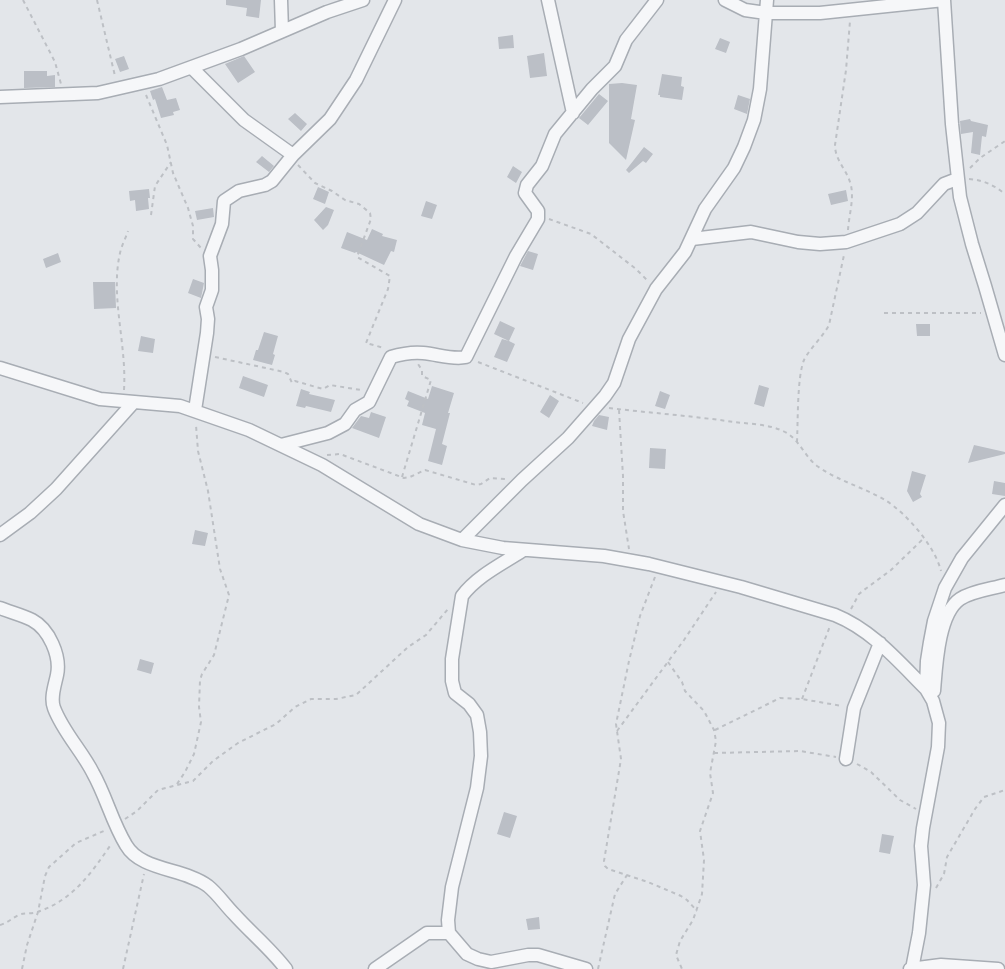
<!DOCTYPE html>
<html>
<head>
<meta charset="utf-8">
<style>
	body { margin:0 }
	canvas { display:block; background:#e3e6ea }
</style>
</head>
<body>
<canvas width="1005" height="969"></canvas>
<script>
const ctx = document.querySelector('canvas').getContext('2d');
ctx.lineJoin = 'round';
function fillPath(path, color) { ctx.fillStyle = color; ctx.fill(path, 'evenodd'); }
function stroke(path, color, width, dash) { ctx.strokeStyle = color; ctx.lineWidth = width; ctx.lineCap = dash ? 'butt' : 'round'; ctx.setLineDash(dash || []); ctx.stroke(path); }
fillPath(new Path2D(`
	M226 0H261L259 18 246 16 247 8 226 5Z
	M513 35 514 48 499 49 498 37Z
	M720 38 730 42 726 53 715 49Z
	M544 53 547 76 530 78 527 56Z
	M124 56 129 69 120 72 115 59Z
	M244 56 255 72 238 83 225 64Z
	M24 71H47V76L55 75V87L24 88Z
	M662 74 682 77 681 86 684 87 682 100 660 97V95H658Z
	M622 83 637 85 631 119 635 120 626 160 609 143V84Z
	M162 87 167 100 176 98 180 110 173 112 174 115 161 118 155 99 153 100 150 91Z
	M599 94 608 101 588 125 579 118Z
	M738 95 750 99 747 114 734 109Z
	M295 113 307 124 301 131 288 119Z
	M970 119 971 121 988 125 986 137 982 136 980 155 971 153 973 132 961 134 960 121Z
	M644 147 653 154 646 163 643 161 629 173 626 170Z
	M262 156 274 166 269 172 256 162Z
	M513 166 522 172 516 183 507 177Z
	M318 187 329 192 325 204 313 199Z
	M149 189 150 198H148L149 209 136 211 135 200 130 201 129 191Z
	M846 190 848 201 831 205 828 194Z
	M426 201 437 205 432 219 421 216Z
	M326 207 334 210 328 225 323 230 314 220Z
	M213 208 214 217 197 220 195 211Z
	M372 229 383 234 382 236 397 240 394 252 391 251 384 265 356 252 355 253 341 248 347 232 367 240Z
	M528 251 538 254 533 270 520 266Z
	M58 253 61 262 46 268 43 259Z
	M193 279 204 283 201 298 188 293Z
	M93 282H115L116 308 94 309Z
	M500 321 515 328 509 341 515 344 507 362 494 357 502 339 509 341 494 334Z
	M916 324H930V336H917Z
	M264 332 278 336 273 354 275 355 272 365 253 360 256 350H258Z
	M141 336 155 339 153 353 138 351Z
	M243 376 268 385 264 397 239 388Z
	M759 385 769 388 764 407 754 404Z
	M432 386 454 393 448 413H450L442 444 447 446 442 465 428 461 436 429 422 425 425 413 407 406 409 401 405 399 408 391 428 399Z
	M301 389 310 392 309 394 335 400 331 412 306 406 305 408 296 406Z
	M660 391 670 395 665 409 655 406Z
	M550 395 559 401 549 418 540 412Z
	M371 412 386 417 379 438 352 428 361 416 369 418Z
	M599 415 609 417 607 430 592 426 594 421Z
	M974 445 1005 452V454L968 463Z
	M650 448 666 449 665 469 649 468Z
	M912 471 926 475 920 494 922 497 913 502 907 491Z
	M994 481 1005 483V496L992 494Z
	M195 530 208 533 205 546 192 544Z
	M140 659 154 663 151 674 137 670Z
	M504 812 517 816 510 838 497 834Z
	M882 834 894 836 890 854 879 852Z
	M539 917 540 929 528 930 526 919Z`), '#bbbfc6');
const street = new Path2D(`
	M281 0 282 31
	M548 0 573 113
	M725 0 745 10 766 13H820L944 0
	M944 0 952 124 960 197 972 244 985 286 1005 355
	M192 68 244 120 293 155
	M0 97 98 93 159 79 241 49 327 12 363 0
	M692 239 751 232 798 242 820 244 846 242 900 224 917 213 944 184 957 179
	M0 368 100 399 180 406 249 430 322 465 419 524 462 540 503 548 604 556 649 564 741 587 835 615C872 630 898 661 926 689
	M195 410 207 333 208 319 206 307 212 290V270L210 256 222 224 224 201 239 191 265 185 272 181 293 155 330 119 356 80 395 0
	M281 445 328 433 345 424 355 410 369 402 391 357C401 354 412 352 423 353 437 354 452 360 466 357L516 256 538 219V211L525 193 527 185 542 166 555 134 592 89 615 66 626 40 657 0
	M0 535 30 513 56 489 133 403
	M462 540 522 480 568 438 605 396 614 383 629 339 656 289 685 252 705 209 734 168 744 147 754 120 760 89 767 0
	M522 551C502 564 477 576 462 596L452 659V681L455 693 469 704 477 715 480 732 481 756 477 788 452 887 448 920 449 933 467 954 478 959 491 962 528 955H538L586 969
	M0 608C10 612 22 615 32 620 49 629 61 656 57 675 55 685 50 698 54 708 63 732 82 751 93 773 106 796 112 822 126 845 141 871 184 868 208 886 218 894 225 905 234 914 251 933 270 948 286 969
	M934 691C936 667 938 614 960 599 972 591 991 589 1005 585
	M846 759 854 708 880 643
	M375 969 427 933H449
	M910 969 941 965 998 969
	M912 969 919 933 924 885 921 846 923 828 938 747 939 723 933 701 926 689 927 661 930 642 934 621 945 588 962 558 1005 505`);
stroke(street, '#a8adb4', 15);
stroke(new Path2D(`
	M23 0 55 62 61 84
	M97 0 115 76
	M146 95 167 145 173 173 188 208 193 226V239L201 248
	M298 165 315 183 332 191 345 200 359 204 370 213 371 219 357 257 390 276 388 289 366 343 384 348
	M970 168 980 158 1005 141
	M969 179C983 180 994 185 1005 194
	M151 215 155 186 171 162
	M549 219 591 234 636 269 647 280
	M848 230C849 214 855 197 850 182 846 169 835 160 835 145L846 70 850 21
	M884 313H981
	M215 357 284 372 288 374 292 383 295 381 323 389 330 385 361 390
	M478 362 583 403
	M124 390C127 343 109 294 121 249 123 243 126 237 128 231
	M609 408C651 413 693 416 734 422 750 424 768 424 783 431 799 438 804 456 817 466 838 481 863 487 885 500 906 513 935 546 941 571
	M619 410 623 476V511L629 549
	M797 442C798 422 797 377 804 360 810 348 822 338 829 325L844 255
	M327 455 340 454 404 478 410 477 425 470 476 485 481 484 490 478 506 479
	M402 477 431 380 422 376V370L418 364
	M655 577 640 616 629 661 616 724 621 759 604 861 605 866 608 869 648 882 681 896 687 900 697 911
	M851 609 859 594 864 590 891 570 924 538
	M668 662 682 682 685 691 704 711 714 730 716 741 710 773 713 793 700 831 704 860 702 894 693 920 680 941 676 955 682 969
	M802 699 830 626
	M715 730 780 698 802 699 842 706
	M617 731 684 640 716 592
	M714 753 800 751 836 757
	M857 764 871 772 900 800 916 809
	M177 784 185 772 194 754 201 722 199 707 200 680 202 674 214 655 229 595 220 569 208 491 198 451 196 425
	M125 819 137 811 158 790 193 781 213 761 238 743 276 724 295 707 311 699H336L356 695 408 647 426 635 448 609
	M936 888 944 874 947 857 975 809 984 797 1005 790
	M0 925C8 923 13 917 21 914 27 913 34 914 40 911 74 899 92 872 112 843
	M22 969 27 945 38 912 45 876 49 867 76 843 106 830
	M123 969 144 874
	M598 969 615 894 627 875`), '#bdc0c5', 2, [4, 4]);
stroke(street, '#f6f7f9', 12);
</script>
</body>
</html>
